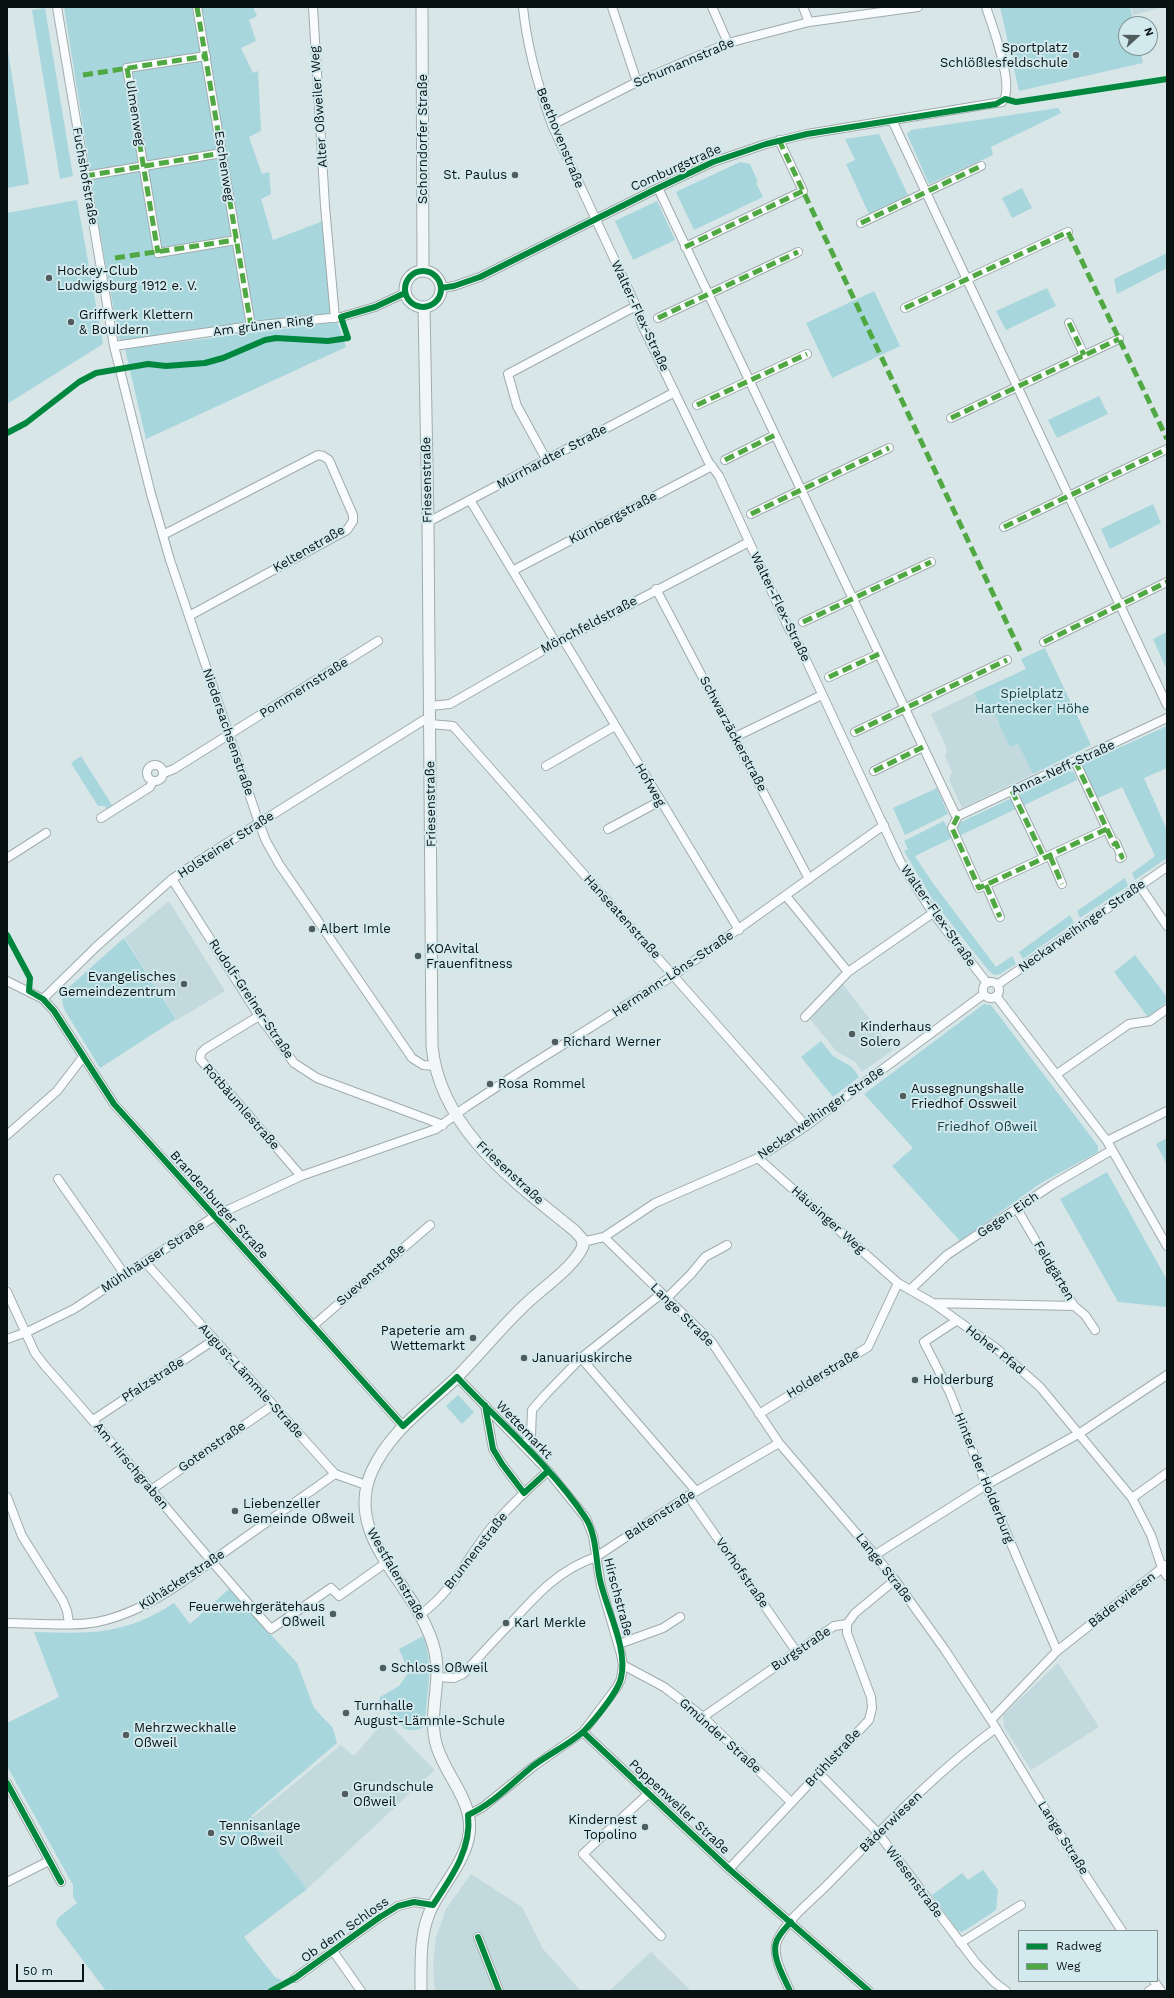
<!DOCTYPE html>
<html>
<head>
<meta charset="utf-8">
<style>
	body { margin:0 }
	#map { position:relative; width:1174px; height:1998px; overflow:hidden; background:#d8e6e8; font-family:"Work Sans",sans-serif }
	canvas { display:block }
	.frame { position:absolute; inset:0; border:8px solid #091213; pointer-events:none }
	.legend { position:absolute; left:1018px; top:1930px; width:140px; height:52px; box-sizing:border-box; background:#d2eaee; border:1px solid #829496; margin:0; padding:5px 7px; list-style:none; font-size:12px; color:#091213 }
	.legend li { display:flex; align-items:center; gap:8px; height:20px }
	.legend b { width:20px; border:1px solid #829496 }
	.north { position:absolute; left:1118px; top:16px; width:40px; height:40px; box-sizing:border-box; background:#d2eaee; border:1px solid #829496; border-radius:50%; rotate:69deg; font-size:11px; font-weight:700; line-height:16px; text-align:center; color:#091213 }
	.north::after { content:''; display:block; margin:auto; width:14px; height:18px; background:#515c5e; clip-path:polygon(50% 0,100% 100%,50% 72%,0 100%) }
	.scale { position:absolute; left:16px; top:1964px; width:68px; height:18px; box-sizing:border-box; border:2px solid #091213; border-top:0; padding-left:5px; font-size:12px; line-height:14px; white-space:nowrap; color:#091213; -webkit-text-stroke:3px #d2eaee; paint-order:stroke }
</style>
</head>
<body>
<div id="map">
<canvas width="1174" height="1998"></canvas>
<div class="frame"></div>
<ul class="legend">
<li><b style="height:5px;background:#00873e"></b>Radweg</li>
<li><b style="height:5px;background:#50a842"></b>Weg</li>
</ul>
<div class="north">N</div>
<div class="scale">50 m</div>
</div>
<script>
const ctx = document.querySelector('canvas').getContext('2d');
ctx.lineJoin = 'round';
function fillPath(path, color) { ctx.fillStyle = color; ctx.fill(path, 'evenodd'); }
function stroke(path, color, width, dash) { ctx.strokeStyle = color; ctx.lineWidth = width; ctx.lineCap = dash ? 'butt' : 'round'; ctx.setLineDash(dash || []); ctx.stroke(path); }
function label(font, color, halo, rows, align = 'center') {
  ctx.font = font + ' "Work Sans",sans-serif'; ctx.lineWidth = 4; ctx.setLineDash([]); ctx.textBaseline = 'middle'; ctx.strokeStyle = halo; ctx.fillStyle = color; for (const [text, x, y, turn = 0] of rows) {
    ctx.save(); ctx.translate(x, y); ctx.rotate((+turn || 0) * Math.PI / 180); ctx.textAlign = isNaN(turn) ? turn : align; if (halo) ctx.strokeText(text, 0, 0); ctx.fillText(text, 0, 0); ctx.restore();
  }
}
fillPath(new Path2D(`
	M1131 7H1165L1133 15Z
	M974 693 982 708 989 705 994 715 998 718 999 724 1011 747 1018 744 1033 774 962 808 949 780 952 772 945 756 947 749 931 714Z
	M169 901 225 991 177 1020 125 938Z
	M843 984 893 1050 862 1072 855 1062 836 1051 810 1019Z
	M1058 1663 1099 1727 1031 1770 1004 1727 1003 1715Z
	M385 1720 435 1770 307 1889 252 1818 341 1745 354 1756Z
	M471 1874 522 1907 543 1949 581 1991H435L433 1967 436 1937 446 1909Z
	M651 1952 691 1991H609Z`), '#c2dade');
fillPath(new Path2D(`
	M64 7H253L257 16 249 20 256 41 241 48 253 73 258 71 261 131 249 137 262 174 269 172 271 194 261 199 273 240 326 220 335 318 130 343 119 339 100 233Z
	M1000 7H1130L1134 24H1126V48H1140L1143 63 1019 91Z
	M45 8 73 176 60 179 32 10Z
	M7 45 29 184 7 188Z
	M1058 108 1061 113 991 147 993 155 929 184 907 134 911 130Z
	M879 134 908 195 869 214 846 164 855 160 845 139Z
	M740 162 750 164 758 182 756 183 763 197 694 230 676 192Z
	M1022 188 1032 208 1012 218 1002 198Z
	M77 200 103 344 7 404V213Z
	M657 201 675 240 633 260 615 221Z
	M1167 253V268L1117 294 1114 279Z
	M1047 288 1056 306 1006 330 996 311Z
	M874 291 900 346 832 378 806 323Z
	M337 322 346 347 146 439 125 349Z
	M1099 396 1108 414 1057 438 1048 420Z
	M1153 504 1161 523 1110 549 1101 529Z
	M1167 632V665L1165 666 1153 639Z
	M1045 648 1091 745 1033 774 1018 744 1010 747 999 724 998 718 994 715 989 705 982 709 974 693 1026 669 1021 659Z
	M1167 726V768L1144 778 1167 830V858L1135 880 1132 873 1155 856 1122 787 1096 799 1081 768 1083 764Z
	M81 756 112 805 107 809 105 806H98L71 763Z
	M1069 771 1074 772 1077 780 959 836 957 830 959 823Z
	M937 788 948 814 905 835 893 808Z
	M944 821 952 838 915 856 932 882 996 967 1012 956 1016 964 1000 974 994 975 989 971 934 902 904 851 908 849 904 841Z
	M1125 878 1128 886 1080 918 1077 911Z
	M1070 915 1074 923 1023 959 1019 952Z
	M124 938 176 1019 100 1068 64 1009 62 1000 67 989Z
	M1135 955 1167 997V1002L1148 1017 1114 972Z
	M984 1004 991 1005 1098 1146V1152L1041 1183 960 1241 892 1166 913 1148 864 1094Z
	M821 1041 833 1056 852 1067 859 1077 833 1097 801 1057Z
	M1167 1138V1165L1156 1144Z
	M1107 1172 1167 1280V1307L1118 1302 1060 1199Z
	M458 1395 474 1412 462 1424 446 1406Z
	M229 1589 297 1663 314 1708 333 1728 337 1743 251 1816 307 1889 244 1937 275 1977 282 1980 268 1991H106L57 1926 56 1922 59 1917 77 1903 73 1897V1885L7 1766V1723L59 1697 34 1632C90 1634 125 1635 174 1603L190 1624Z
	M423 1636C435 1665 426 1695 425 1725 420 1731 412 1731 405 1729L379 1702 380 1697 399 1686 409 1672 399 1649Z
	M983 1870 998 1890 996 1910 964 1931 961 1932 956 1929 932 1895 962 1873 968 1880Z`), '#a7d6dd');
const minor = new Path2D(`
	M57 7 114 346 151 494 170 560 259 823 266 841 279 864 412 1058 423 1065 435 1066
	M197 7 251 326
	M313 7 325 206 335 318
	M523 7C527 48 538 86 552 125L636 306 642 325 708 461 719 476 789 629 801 649 901 863 933 913 987 983
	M612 7 637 82
	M712 7 728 43
	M803 7 809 22
	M206 56 127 68 158 253 236 240
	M892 120 1167 705
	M552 125 637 82 728 43 809 22 918 7
	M85 176 222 153
	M658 188 955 814 958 816
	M861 223 981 166
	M685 247 803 191 779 140
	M441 288 454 286 480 277 658 188 713 162 766 144 807 134 1002 102C1016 88 992 25 986 7
	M905 308 1068 232
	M658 318 798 252
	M1069 323 1084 355
	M114 346 251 326 341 317 375 307 405 293
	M697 405 807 354
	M951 418 1119 339
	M546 459 517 406 508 374 636 306
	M725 460 775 435
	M470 500 556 643
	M751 514 889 448
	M428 522 675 392
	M1004 527 1167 449
	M163 535 318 455 323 456 329 460 353 515V521L347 530 189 616
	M514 570 712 466
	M656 589 809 879
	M803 622 931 562
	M563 639 739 930
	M1044 642 1167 582
	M829 677 879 654
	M430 706 450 704 556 643 749 542
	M430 724 453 726 806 1126
	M855 732 1007 660
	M735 737 822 695
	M1075 761 1114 844 1116 843 1122 857 1120 858
	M147 773a8 8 0 1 1 16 0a8 8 0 1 1-16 0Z
	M546 766 615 726
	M874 771 923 747
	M164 773 174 769 378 641
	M1012 791 1044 858
	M958 816 1167 718
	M958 816 952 828 979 888 1107 829
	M101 818 150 787 153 781
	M608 829 660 801
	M1050 856 1062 884
	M7 858 46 833
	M172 879 259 1016 294 1063 317 1078 443 1125
	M986 885 1000 917
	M1140 886 1167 926
	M786 896 848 972 933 913
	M7 981 43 999 54 1011 114 1104 403 1426
	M983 990a8 8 0 1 1 16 0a8 8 0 1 1-16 0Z
	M997 985 1167 867
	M996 996 1107 1141 1167 1246
	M43 999 96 947 172 879 211 853 424 720 430 719
	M259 1016 205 1049 201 1053 200 1059 301 1176
	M805 1017 848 972
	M1057 1074 1129 1024 1150 1021 1167 1009
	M7 1135 57 1091 83 1057
	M1107 1141 1167 1111
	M758 1158 898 1283 933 1303 996 1348 1040 1387 1132 1498 1151 1535 1162 1568 1167 1576
	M58 1179 125 1275
	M1017 1209 1074 1306 1085 1315 1095 1330
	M604 1237 711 1341 779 1443 875 1555 895 1580 945 1650 991 1720 1080 1867 1122 1931
	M582 1242 604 1237 655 1203 758 1158 806 1126 984 994
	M145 1262 335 1474 366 1485
	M911 1289 947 1255 1052 1185 1112 1150
	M7 1292 35 1353 45 1366C122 1452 193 1543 271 1629L331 1588 339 1596 387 1562
	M666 1299 691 1274 705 1257 727 1245
	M933 1303 1074 1306
	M956 1321 924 1342 950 1393 986 1485 1057 1651
	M314 1325 430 1225
	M7 1339 27 1332 74 1309 215 1216 301 1176 436 1129 466 1107 521 1071 674 975 884 825
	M581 1358 696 1491
	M457 1377 548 1471 586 1518 593 1536 601 1586 621 1654 623 1665 621 1679 617 1687 583 1732 534 1766 483 1807 468 1815
	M485 1405 493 1449 502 1464 524 1493
	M759 1414 868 1347 898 1283
	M93 1420 214 1340
	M524 1446 531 1435 532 1410 546 1394 581 1358 661 1294
	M151 1490 273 1405
	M688 1496 796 1651
	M7 1497 22 1536 63 1601 67 1611 69 1623
	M1132 1498 1167 1473
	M875 1555 986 1485 1080 1433 1167 1375
	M421 1614C455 1590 469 1553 496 1522 512 1504 530 1487 548 1471
	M7 1623C33 1623 73 1627 97 1622 127 1616 153 1602 178 1585L335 1474
	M847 1624 855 1613 895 1580
	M619 1644 663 1628 680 1617
	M623 1665 664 1687 703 1717 791 1802
	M436 1677 454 1678 463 1674C479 1657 495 1639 512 1622 537 1594 560 1569 596 1557L688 1496 779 1443
	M703 1717 834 1626 847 1624
	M991 1720 1057 1651 1166 1565
	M583 1732 729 1869 869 1991
	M819 1773 878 1833 976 1963 994 1982 1006 1991
	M7 1783 61 1882
	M649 1793 583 1854 661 1936
	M729 1869 869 1720 872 1708 871 1697 847 1633V1624
	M7 1882 49 1861
	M478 1937 499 1991
	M960 1943 1021 1905
	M333 1951 361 1991
	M295 1978 380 1917 398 1906 414 1902 433 1905
	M1154 1981 1161 1991
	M790 1991C784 1977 770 1954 778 1939 788 1918 815 1898 831 1881 884 1827 936 1772 996 1728
	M1149 1991 1157 1986`);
const secondary = new Path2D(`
	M422 7 423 270
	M405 289a18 18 0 1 1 36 0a18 18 0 1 1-36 0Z
	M421 1991C421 1963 419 1931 433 1905 444 1884 462 1864 468 1840 477 1804 447 1779 437 1747 427 1716 442 1684 435 1652 421 1587 341 1540 372 1471 390 1431 426 1407 456 1378 481 1353 503 1325 528 1302 544 1287 575 1266 583 1246L582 1239 575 1231C515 1182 440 1129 432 1046L428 522 424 307`);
stroke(minor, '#a0abac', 10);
stroke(secondary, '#a0abac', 13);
stroke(minor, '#f9fbfc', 8);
stroke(secondary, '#f1f6f6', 11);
stroke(new Path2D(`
	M197 7 251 326
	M127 68 158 253
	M83 75 206 56
	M779 140 1021 653
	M85 176 222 153
	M861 223 981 166
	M685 247 803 191
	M115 258 236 240
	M905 308 1068 232 1167 439
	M658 318 798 252
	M1069 323 1084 355
	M697 405 807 354
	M951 418 1119 339
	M725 460 775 435
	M751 514 889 448
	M1004 527 1167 449
	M803 622 931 562
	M1044 642 1167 582
	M829 677 879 654
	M855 732 1007 660
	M1075 761 1114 844 1116 843 1122 857 1120 858
	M874 771 923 747
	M1012 791 1044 858
	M958 816 952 828 979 888 1107 829
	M1050 856 1062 884
	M986 885 1000 917`), '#50a842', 5, [10, 5]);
stroke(new Path2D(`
	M405 289a18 18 0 1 1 36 0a18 18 0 1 1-36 0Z
	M441 288 454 286 480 277 658 188 713 162 766 144 807 134 996 104 1005 99 1016 102 1167 79
	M7 433 26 423 79 382 96 373 148 364 166 366 205 363 223 358 265 340 276 338 328 341 348 338 341 317 375 307 405 293
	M7 935 30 978 29 991 43 999 54 1011 114 1104 403 1426 457 1377C500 1423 550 1465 585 1517 598 1536 595 1563 601 1584 608 1612 628 1650 621 1678 618 1692 594 1721 583 1732 568 1745 549 1754 533 1766 512 1783 493 1804 468 1815 472 1849 451 1878 433 1905L414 1902 398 1906 380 1917 295 1978 271 1991
	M485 1405 493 1449 502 1464 524 1493 548 1471
	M583 1732 729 1869 869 1991
	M7 1783 61 1882
	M478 1937 499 1991
	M790 1991C784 1977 770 1955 777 1940 780 1934 786 1927 791 1922`), '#00873e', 6);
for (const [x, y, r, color] of [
	[1076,55,4,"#515c5e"],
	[515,175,4,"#515c5e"],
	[49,278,4,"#515c5e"],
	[71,322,4,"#515c5e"],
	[312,929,4,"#515c5e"],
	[418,956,4,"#515c5e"],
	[184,984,4,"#515c5e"],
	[852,1034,4,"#515c5e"],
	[555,1042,4,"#515c5e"],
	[490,1084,4,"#515c5e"],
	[903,1096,4,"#515c5e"],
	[473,1338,4,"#515c5e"],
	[524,1358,4,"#515c5e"],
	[915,1380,4,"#515c5e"],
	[235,1511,4,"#515c5e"],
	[333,1614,4,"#515c5e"],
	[506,1623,4,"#515c5e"],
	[383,1668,4,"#515c5e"],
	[346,1713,4,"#515c5e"],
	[126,1735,4,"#515c5e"],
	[345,1794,4,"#515c5e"],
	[645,1827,4,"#515c5e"],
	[211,1833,4,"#515c5e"]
]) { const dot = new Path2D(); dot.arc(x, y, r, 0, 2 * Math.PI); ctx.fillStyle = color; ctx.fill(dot); stroke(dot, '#d2eaee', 1.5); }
label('13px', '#091213', '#d2eaee', [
	["Sportplatz",1068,48,"right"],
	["Schlößlesfeldschule",1068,63,"right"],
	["St. Paulus",507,175,"right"],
	["Hockey-Club",57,271],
	["Ludwigsburg 1912 e. V.",57,286],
	["Griffwerk Klettern",79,315],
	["& Bouldern",79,330],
	["Albert Imle",320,929],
	["KOAvital",426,949],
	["Frauenfitness",426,964],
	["Evangelisches",176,977,"right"],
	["Gemeindezentrum",176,992,"right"],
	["Kinderhaus",860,1027],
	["Solero",860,1042],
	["Richard Werner",563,1042],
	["Rosa Rommel",498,1084],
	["Aussegnungshalle",911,1089],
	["Friedhof Ossweil",911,1104],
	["Papeterie am",465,1331,"right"],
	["Wettemarkt",465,1346,"right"],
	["Januariuskirche",532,1358],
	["Holderburg",923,1380],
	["Liebenzeller",243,1504],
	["Gemeinde Oßweil",243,1519],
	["Feuerwehrgerätehaus",325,1607,"right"],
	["Oßweil",325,1622,"right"],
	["Karl Merkle",514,1623],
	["Schloss Oßweil",391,1668],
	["Turnhalle",354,1706],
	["August-Lämmle-Schule",354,1721],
	["Mehrzweckhalle",134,1728],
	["Oßweil",134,1743],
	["Grundschule",353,1787],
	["Oßweil",353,1802],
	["Kindernest",637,1820,"right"],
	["Topolino",637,1835,"right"],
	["Tennisanlage",219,1826],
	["SV Oßweil",219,1841]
], 'left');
label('13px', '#091213', '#d2eaee', [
	["Schumannstraße",684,63,-23],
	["Alter Oßweiler Weg",319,107,-94],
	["Ulmenweg",135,113,81],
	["Beethovenstraße",560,138,68],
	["Schorndorfer Straße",423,139,-90],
	["Eschenweg",224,166,81],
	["Comburgstraße",676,168,-24],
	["Fuchshofstraße",85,176,80],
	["Walter-Flex-Straße",640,316,65],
	["Am grünen Ring",263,326,-7],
	["Murrhardter Straße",552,457,-28],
	["Friesenstraße",427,480,-91],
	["Kürnbergstraße",613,518,-28],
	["Keltenstraße",309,549,-30],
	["Walter-Flex-Straße",780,607,64],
	["Mönchfeldstraße",589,625,-28],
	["Pommernstraße",304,688,-32],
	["Niedersachsenstraße",228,732,71],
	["Schwarzäckerstraße",733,734,62],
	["Anna-Neff-Straße",1063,768,-25],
	["Hofweg",650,785,60],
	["Friesenstraße",431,804,-91],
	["Holsteiner Straße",226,845,-33],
	["Walter-Flex-Straße",938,916,55],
	["Hanseatenstraße",622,917,48],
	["Neckarweihinger Straße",1082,926,-35],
	["Hermann-Löns-Straße",673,974,-34],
	["Rudolf-Greiner-Straße",251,999,56],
	["Rotbäumlestraße",241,1107,49],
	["Neckarweihinger Straße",821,1113,-35],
	["Friesenstraße",510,1173,43],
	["Brandenburger Straße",219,1205,48],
	["Gegen Eich",1008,1215,-34],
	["Häusinger Weg",828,1220,42],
	["Mühlhäuser Straße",153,1257,-33],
	["Feldgärten",1054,1271,59],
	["Suevenstraße",371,1275,-41],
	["Lange Straße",682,1315,45],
	["Hoher Pfad",995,1350,38],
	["Holderstraße",823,1374,-31],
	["Pfalzstraße",153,1380,-33],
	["August-Lämmle-Straße",251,1381,48],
	["Wettemarkt",524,1430,46],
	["Gotenstraße",212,1447,-35],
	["Am Hirschgraben",131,1466,50],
	["Hinter der Holderburg",984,1478,68],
	["Baltenstraße",660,1515,-33],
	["Brunnenstraße",476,1551,-52],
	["Lange Straße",884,1568,52],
	["Vorhofstraße",742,1573,55],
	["Westfalenstraße",396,1574,60],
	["Kühäckerstraße",182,1580,-33],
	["Hirschstraße",618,1597,75],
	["Bäderwiesen",1122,1600,-38],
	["Burgstraße",801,1649,-34],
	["Gmünder Straße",720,1736,42],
	["Brühlstraße",833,1758,-47],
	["Poppenweiler Straße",679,1807,43],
	["Bäderwiesen",891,1822,-44],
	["Lange Straße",1063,1838,58],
	["Wiesenstraße",914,1882,53],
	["Ob dem Schloss",345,1930,-35]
]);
label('13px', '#174147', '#d2eaee', [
	["Spielplatz",1032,694],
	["Hartenecker Höhe",1032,709],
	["Friedhof Oßweil",987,1127]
]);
</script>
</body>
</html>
